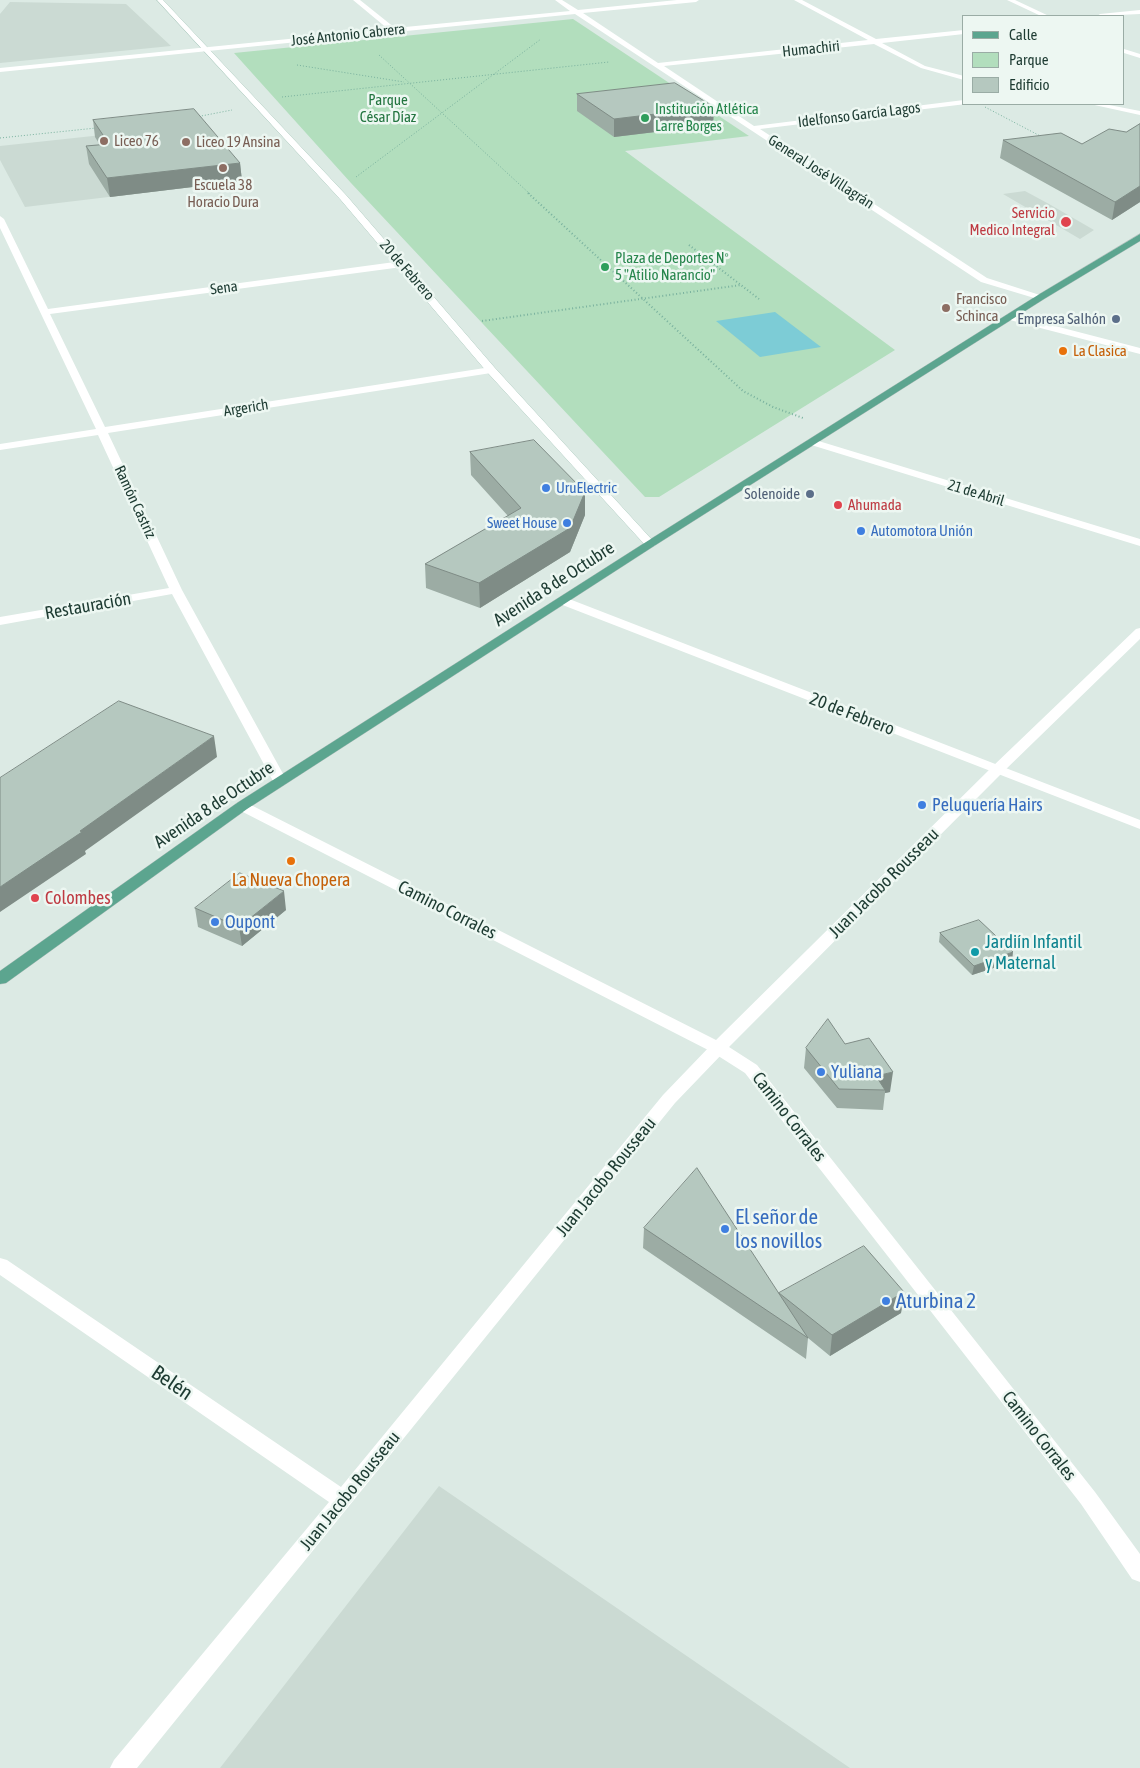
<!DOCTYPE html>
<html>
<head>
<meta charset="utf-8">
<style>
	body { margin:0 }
	#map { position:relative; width:1140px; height:1768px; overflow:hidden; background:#dceae4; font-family:"Asap Condensed",sans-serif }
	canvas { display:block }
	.legend { position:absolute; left:962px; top:15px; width:162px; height:90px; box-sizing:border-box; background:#edf7f2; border:1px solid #9aaca5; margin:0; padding:6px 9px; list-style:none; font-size:15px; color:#1d3b32 }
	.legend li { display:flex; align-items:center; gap:10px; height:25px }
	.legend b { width:25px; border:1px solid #9aaca5 }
</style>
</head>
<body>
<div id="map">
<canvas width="1140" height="1768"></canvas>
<ul class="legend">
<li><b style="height:6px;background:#5ca58f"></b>Calle</li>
<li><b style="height:14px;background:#b2debd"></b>Parque</li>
<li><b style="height:14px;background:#b5c8bf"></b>Edificio</li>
</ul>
</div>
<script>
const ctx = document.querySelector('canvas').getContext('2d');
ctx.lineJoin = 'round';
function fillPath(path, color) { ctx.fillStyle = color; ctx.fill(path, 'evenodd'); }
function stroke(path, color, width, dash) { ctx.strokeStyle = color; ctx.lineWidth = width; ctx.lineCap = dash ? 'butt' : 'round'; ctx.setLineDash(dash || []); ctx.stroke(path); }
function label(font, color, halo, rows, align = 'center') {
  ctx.font = font + ' "Asap Condensed",sans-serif'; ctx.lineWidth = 5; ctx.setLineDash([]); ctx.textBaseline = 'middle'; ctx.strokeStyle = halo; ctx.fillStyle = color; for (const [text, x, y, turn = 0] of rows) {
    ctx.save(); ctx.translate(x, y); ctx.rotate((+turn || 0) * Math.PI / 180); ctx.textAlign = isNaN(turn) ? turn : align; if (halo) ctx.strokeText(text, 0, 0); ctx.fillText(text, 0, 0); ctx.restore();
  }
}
fillPath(new Path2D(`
	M10 2 126 4 171 46 0 63V14Z
	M195 125 242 181 25 207 0 160V146Z
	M1025 191 1049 204 1094 230 1080 239 1003 194Z
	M439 1486 850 1768H220Z`), '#cbdad3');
fillPath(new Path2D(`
	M573 19 749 136 625 151 895 350 659 497H645L351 183 234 53Z`), '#b2debd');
fillPath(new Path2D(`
	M775 312 821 347 760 357 716 321Z`), '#7dccd6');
const secondary = new Path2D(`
	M157 0H163L346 195 495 368 654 542 656 544 654 546H646L487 372 340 199Z`);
const primary = new Path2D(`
	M1140 234V241L1044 299 654 546 247 809 6 983 0 984V971L237 803 646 542 1038 295Z`);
stroke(secondary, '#afcbc0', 1);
stroke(primary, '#bbc4c2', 1);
stroke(new Path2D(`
	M379 55 530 194
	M297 65 404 82
	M282 97 609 62
	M985 107 1044 138
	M196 117 232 110
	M0 138 96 128
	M356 177 541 39`), '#79b19e', 1, [1, 2]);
stroke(new Path2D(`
	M528 193 743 391 773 407 803 418
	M689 245 759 299
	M482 321 741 285`), '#79b19e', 2, [1, 2.5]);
fillPath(new Path2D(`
	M353 0H360L395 28 570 11 555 0H562L578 10 677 0H699L696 2 583 13 658 63 868 40 794 0H802L876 39 964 30V34L882 43 925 66 964 76V80L921 68 874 44 664 66 754 126 964 100V104H966L760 129 987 278 1046 297 1041 300 981 282 575 14 0 72V68L388 29Z
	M1140 10V14L1097 16 1100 14Z
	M1090 104H1104L1140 111V115Z
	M0 216 4 219 48 309 402 261 406 264 402 267 50 314 105 427 491 367 496 370 491 373 108 433 182 590 287 781 285 784 280 785 273 781 172 594 0 625V617L169 588 98 435 0 450V444L96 429 0 228Z
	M1009 314 1140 348V354L1006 319 1004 317Z
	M812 439 1140 539V546L808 444 807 442 808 440Z
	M564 597 1140 820V829L560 604 558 601Z
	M718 1042 724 1044 726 1048 724 1052 675 1103 137 1768H110L114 1760 329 1502 0 1275V1258L7 1260 341 1487 663 1095 712 1044Z`), '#fff');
fillPath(new Path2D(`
	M1007 0H1015L1049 16H1041Z
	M1124 49 1140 54V58L1124 53Z
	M1140 628V639L1002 773 729 1047 757 1065 1095 1492 1140 1554V1582L1132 1579 1081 1504 745 1073 712 1052 237 809 235 806 237 803H247L716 1040 992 767 1136 629Z`), '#fff');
fillPath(secondary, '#fff');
fillPath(primary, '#5ca58f');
fillPath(new Path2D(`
	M577 94 714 107 713 125 614 137 577 111Z
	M93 120 240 163 242 181 110 197 89 164 86 146 100 145 95 137Z
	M1140 124V202L1112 220 1000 158 1003 140 1082 144 1126 132Z
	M470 452 585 492V515L570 552 480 608 426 588 425 564 508 516 471 475Z
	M195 908 286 910 242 946 198 927Z
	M940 933 1012 962 972 975 939 942Z
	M845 1044 890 1092 885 1093 883 1110 837 1108 804 1068 806 1048Z
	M644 1228 779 1293 904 1292 901 1313 830 1356 808 1338 806 1359 643 1248Z`), '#9caca4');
fillPath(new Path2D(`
	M714 107 713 125 614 137V119Z
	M240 163 242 181 110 197 107 178Z
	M1140 186V202L1112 220 1115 202Z
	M585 492V515L570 552 480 608 479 583Z
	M214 736 217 757 85 851 86 854 0 912V887Z
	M284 891 286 910 242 946 239 927Z
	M1013 952 1012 962 972 975 974 966Z
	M893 1072 890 1092 885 1093V1090L876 1076Z
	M904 1292 901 1313 830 1356 832 1335Z`), '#7f8c86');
const building = new Path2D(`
	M675 83 714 107 614 119 577 94Z
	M194 109 240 163 107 178 86 146 109 144 93 120Z
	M1140 124V186L1115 202 1003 140 1061 133 1082 144 1109 129 1126 132Z
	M534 440 585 492 570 528 479 583 425 564 521 508 470 452Z
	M119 701 214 736 80 831 82 832 0 887V778Z
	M240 873 284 891 239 927 195 908Z
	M979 920 1013 952 974 966 940 933Z
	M828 1019 845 1044 869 1038 893 1072 876 1076 885 1090 839 1089 806 1048Z
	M697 1168 808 1338 644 1228Z
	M864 1246 904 1292 832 1335 779 1293Z`);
fillPath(building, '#b5c8bf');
stroke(building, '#7f8c86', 1);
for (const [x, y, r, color] of [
	[645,118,5,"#2e9e5b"],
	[104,141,5,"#8d6e63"],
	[186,142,5,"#8d6e63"],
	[223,168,5,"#8d6e63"],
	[1066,222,6,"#e0444e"],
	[605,267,5,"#2e9e5b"],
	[946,308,5,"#8d6e63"],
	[1116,319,5,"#5c6f8a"],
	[1063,351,5,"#e8710a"],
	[546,488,5,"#3f7fe0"],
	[810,494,5,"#5c6f8a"],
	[838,505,5,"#e0444e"],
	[567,523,5,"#3f7fe0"],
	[861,531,5,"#3f7fe0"],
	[922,805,5,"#3f7fe0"],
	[291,861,5,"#e8710a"],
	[35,898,5,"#e0444e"],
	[215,922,5,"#3f7fe0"],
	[975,952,5,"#0f9aa8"],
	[821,1072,5,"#3f7fe0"],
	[725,1229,5,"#3f7fe0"],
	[886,1301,5,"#3f7fe0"]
]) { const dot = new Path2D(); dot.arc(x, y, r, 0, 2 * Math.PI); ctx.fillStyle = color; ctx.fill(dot); stroke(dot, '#edf7f2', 2); }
label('15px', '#1d3b32', '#edf7f2', [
	["José Antonio Cabrera",348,35,-6],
	["Humachiri",811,49,-6],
	["Idelfonso García Lagos",859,115,-7],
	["General José Villagrán",821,172,33],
	["20 de Febrero",407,270,49],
	["Sena",224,288,-8],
	["Argerich",246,408,-9],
	["21 de Abril",976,493,17],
	["Ramón Castriz",135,502,65]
]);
label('15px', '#237540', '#edf7f2', [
	["Parque",388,100],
	["César Díaz",388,117]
]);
label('15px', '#27864d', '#edf7f2', [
	["Institución Atlética",655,109],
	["Larre Borges",655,126],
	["Plaza de Deportes Nº",615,258],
	["5 \"Atilio Narancio\"",615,275]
], 'left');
label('15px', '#785e54', '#edf7f2', [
	["Liceo 76",114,141],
	["Liceo 19 Ansina",196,142],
	["Escuela 38",223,185,"center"],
	["Horacio Dura",223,202,"center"],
	["Francisco",956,299],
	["Schinca",956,316]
], 'left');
label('15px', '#be3a42', '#edf7f2', [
	["Servicio",1055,213],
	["Medico Integral",1055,230],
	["Ahumada",848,505,"left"]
], 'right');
label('15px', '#4e5e75', '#edf7f2', [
	["Empresa Salhón",1106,319],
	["Solenoide",800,494]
], 'right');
label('15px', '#c56008', '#edf7f2', [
	["La Clasica",1073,351]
], 'left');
label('15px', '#366cbe', '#edf7f2', [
	["UruElectric",556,488],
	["Sweet House",557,523,"right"],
	["Automotora Unión",871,531]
], 'left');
label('18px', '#1d3b32', '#edf7f2', [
	["Avenida 8 de Octubre",554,584,-33],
	["Restauración",88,606,-10],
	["20 de Febrero",852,714,21],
	["Avenida 8 de Octubre",214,805,-34],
	["Juan Jacobo Rousseau",884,883,-45],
	["Camino Corrales",447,910,27],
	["Camino Corrales",789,1117,52],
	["Juan Jacobo Rousseau",606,1177,-51],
	["Camino Corrales",1039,1436,52],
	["Juan Jacobo Rousseau",350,1491,-51]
]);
label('18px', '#366cbe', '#edf7f2', [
	["Peluquería Hairs",932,805],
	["Oupont",225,922],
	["Yuliana",831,1072]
], 'left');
label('18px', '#c56008', '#edf7f2', [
	["La Nueva Chopera",291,880]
]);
label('18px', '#be3a42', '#edf7f2', [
	["Colombes",45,898]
], 'left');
label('18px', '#0d838f', '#edf7f2', [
	["Jardiín Infantil",985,942],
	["y Maternal",985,963]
], 'left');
label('21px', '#366cbe', '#edf7f2', [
	["El señor de",735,1217],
	["los novillos",735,1241],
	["Aturbina 2",896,1301]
], 'left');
label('21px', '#1d3b32', '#edf7f2', [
	["Belén",172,1383,34]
]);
</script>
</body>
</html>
